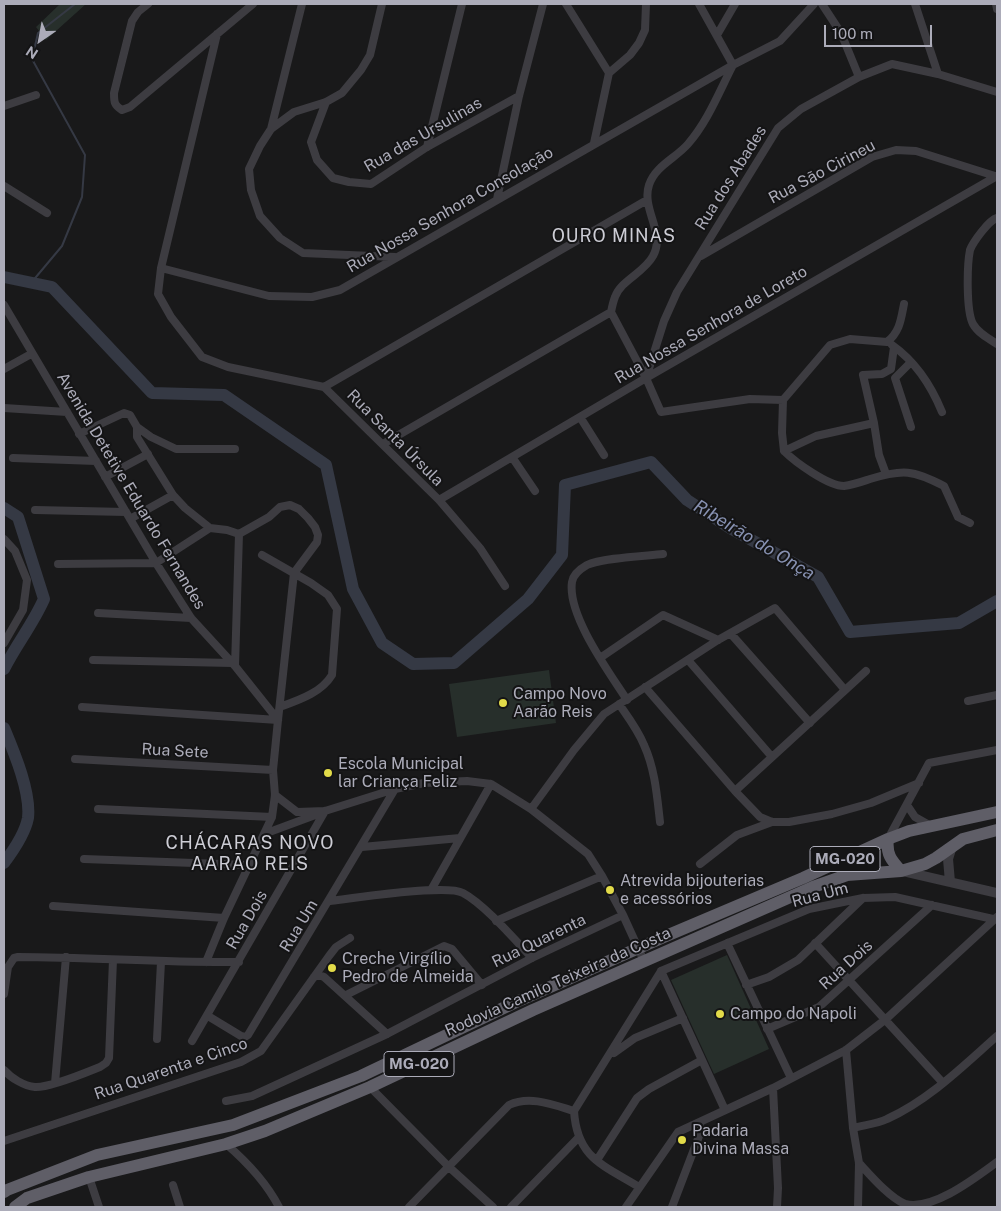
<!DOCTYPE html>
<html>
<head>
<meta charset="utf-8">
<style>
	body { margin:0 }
	#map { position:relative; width:1001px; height:1211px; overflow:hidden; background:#19191a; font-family:"Public Sans",sans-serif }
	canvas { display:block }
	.frame { position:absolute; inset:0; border:5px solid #acacb9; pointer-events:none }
	.north { position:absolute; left:15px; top:15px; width:50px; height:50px; -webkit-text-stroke:4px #141415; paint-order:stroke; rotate:213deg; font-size:14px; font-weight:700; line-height:20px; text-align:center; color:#acacb9 }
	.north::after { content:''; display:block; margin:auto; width:18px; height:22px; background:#acacb9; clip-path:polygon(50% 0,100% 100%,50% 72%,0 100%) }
	.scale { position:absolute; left:824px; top:25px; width:108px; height:22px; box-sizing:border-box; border:2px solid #acacb9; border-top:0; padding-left:6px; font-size:15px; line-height:18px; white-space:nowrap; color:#acacb9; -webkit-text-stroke:4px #141415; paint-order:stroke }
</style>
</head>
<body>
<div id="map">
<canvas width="1001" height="1211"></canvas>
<div class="frame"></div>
<div class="north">N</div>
<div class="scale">100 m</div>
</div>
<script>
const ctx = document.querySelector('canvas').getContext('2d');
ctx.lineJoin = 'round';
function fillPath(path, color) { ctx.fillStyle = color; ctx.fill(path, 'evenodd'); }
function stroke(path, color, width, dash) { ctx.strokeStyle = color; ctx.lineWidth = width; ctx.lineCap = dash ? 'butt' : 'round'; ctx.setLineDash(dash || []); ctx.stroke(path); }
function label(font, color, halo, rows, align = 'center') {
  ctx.font = font + ' "Public Sans",sans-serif'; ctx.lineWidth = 4; ctx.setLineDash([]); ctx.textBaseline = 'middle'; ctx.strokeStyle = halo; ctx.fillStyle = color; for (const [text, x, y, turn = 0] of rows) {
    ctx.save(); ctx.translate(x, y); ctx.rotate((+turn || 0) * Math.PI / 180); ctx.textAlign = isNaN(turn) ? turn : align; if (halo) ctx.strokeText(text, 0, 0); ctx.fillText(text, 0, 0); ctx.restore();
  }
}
fillPath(new Path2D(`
	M60 4H86L46 40 36 27Z
	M549 670 556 723 457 737 449 684Z
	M727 955 769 1049 714 1074 671 980Z`), '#272f2b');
stroke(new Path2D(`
	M31 283 62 246 82 197 85 155 32 59 38 33 75 4`), '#353944', 2);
stroke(new Path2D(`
	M4 277 52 287 152 393 224 395 326 465 353 589 382 643 413 664 454 663 528 599 562 555 565 485 651 462 687 500 730 528 818 577 850 632 959 623 997 601
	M4 508 18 517 44 599C33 624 16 645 4 669
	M4 728C14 752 31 792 28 818 25 834 13 851 4 863`), '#353944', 12);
stroke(new Path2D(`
	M148 4 138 12 132 21 114 93C114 102 114 105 122 110L130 107 253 4
	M382 4 370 55 361 70 342 93 326 102 294 112 271 129 260 146 249 169 251 190 260 216 280 238 303 253 395 257
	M566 4 609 73
	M699 4 733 65
	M822 4 841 33 859 77
	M915 4 938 74
	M996 4 997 9
	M217 34 161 268 158 294 171 317 202 357 228 367 324 387 439 500 480 548 505 586
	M717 35 735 4
	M733 65C719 92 708 121 688 144 676 158 655 166 649 185 641 209 666 233 653 256 644 273 621 280 615 297 613 302 612 307 611 312L646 378 661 412 750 399 783 400
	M326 102 311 142 317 160 333 178 349 182 371 184 427 147 519 96
	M4 106 36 95
	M271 129 302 4
	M594 143 609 73 630 55 639 43 645 30 646 4
	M427 147 462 4
	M4 186 47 213
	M497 199 519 96 543 4
	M997 218C989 220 973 242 970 250 967 265 966 311 973 324 978 333 989 339 997 344
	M701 256 872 157 896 150 916 151 995 176
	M161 268 269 296 312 297 340 290 733 65 780 41 814 4
	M4 305 156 563 191 618 235 666 278 720
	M892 345C916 362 931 385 942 412
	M4 369 31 354
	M646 378 664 321 677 292 778 128 801 109 859 77 892 64 938 74 997 92
	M324 387 647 200
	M783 400 782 433 784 451C795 462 828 486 844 486 853 485 861 482 870 479 903 469 913 470 944 486L958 517 970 523
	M783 400 830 345 850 339 887 342C900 332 901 319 904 304
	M4 408 67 412
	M580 417 604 455
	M137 427V437L173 495 185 508 210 528 227 530 239 534
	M911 427 895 378 911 362
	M79 434 124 413 130 415 137 427 151 437 176 449H235
	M383 444 611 312
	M784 451 816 436 874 423
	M512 457 535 491
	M13 458 96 461
	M886 474 879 455 874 423 863 375 882 374 891 369 894 347
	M105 477 148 454
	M439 500 646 378 997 176
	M35 510 126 512
	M130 519 173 495
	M4 539 15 551 27 580 23 610 4 643
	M262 555 311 583 328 595 337 609 332 675C321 693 299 700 280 707
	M58 564 156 563 210 528
	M98 613 191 618
	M731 634 810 723
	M600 658 663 615 718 640
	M93 660 232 663
	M688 660 772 757
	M235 666 239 534
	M645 687 735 791 760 817 772 822H789L832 814 871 803 919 783
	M627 700C609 672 567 615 572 582 573 575 580 569 587 565 601 558 645 556 663 554
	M968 701 997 695
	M619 704C628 717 638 730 644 745 655 769 657 796 660 822
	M82 707 278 720
	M75 759 273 770
	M735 791 866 671
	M275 795 297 812 325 811 395 789 424 783 467 781 491 784 531 809 588 854 602 876 623 915 644 961
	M907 805 915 817 931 826
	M98 809 272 817
	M531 809 574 750 604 714 718 640 775 608 845 690
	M264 834 318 814
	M888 839 929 763 997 750
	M362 847 460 838
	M84 859 249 865
	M700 864 737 835 772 822
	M431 890 491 784
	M330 901C354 898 446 884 463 893 484 904 515 940 532 958
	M53 906 224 918
	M496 921 602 876
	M727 943 791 1078
	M815 943 943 1083
	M206 962 224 918 272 817 275 795 273 770 278 720 294 573 317 542 318 535 315 527 308 518 299 509 290 505 280 507 269 517 239 534
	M661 971 809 909 863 898 895 897 993 919
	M661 971 725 1110
	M314 977 319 975 324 977 387 1034
	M746 985 769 977 798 960 863 898
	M4 994 8 967 14 958 18 957C92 957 165 963 239 962
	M346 995 444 946 452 949 482 985
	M208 1016 241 1036 245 1037 248 1035 395 789
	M767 1029 819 1007 932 905
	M157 1039 161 962
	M192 1041 325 811
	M846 1050 853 1128 859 1163 858 1207
	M614 1053 635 1038 683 1018
	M4 1070C11 1078 24 1086 35 1087 50 1088 85 1073 100 1067L106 1063 109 1058 113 960
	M55 1083 66 957
	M370 1087 449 1167 493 1207
	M773 1088 778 1188 777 1207
	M226 1101 252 1096 387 1034 532 958 623 915
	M574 1111 661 971
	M574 1111C577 1158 603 1165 639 1187
	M853 1128C864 1125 877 1124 887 1119 929 1100 963 1066 997 1036
	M4 1141 241 1062 261 1051 329 956 336 947 350 938
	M226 1144C247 1162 266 1182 279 1207
	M597 1160 637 1098 649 1089 702 1060
	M859 1163C871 1176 889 1197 905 1204 933 1211 975 1178 997 1162
	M89 1177 99 1207
	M173 1185 180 1207
	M409 1207 509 1105C530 1095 554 1105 574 1111
	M511 1207 579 1137
	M626 1207 678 1132 773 1088 846 1050 886 1019 997 917
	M672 1207 701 1131 699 1123`), '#3d3c41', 8);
stroke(new Path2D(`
	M902 871 997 893
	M950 882 948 859 952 846`), '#3d3c41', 10);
stroke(new Path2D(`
	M888 839C886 854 891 860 901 871
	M4 1192 7 1190 97 1155 233 1125 361 1076 516 1002 666 936 803 878 888 839 909 831 997 812
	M15 1207 27 1198 89 1177 226 1144 265 1131 370 1087 533 1010 813 887 847 875 901 871 925 864 936 858 963 839 997 830`), '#5f5e67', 12);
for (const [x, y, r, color] of [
	[503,703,5,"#e2db49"],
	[328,773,5,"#e2db49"],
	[610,890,5,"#e2db49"],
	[332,968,5,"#e2db49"],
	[720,1014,5,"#e2db49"],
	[682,1140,5,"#e2db49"]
]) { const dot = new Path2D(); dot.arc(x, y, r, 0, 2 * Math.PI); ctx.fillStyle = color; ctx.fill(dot); stroke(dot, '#141415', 2); }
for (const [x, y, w] of [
	[845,859,70],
	[419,1064,70]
]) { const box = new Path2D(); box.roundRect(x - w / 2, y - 12.5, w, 25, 4); ctx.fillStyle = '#141415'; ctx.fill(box); stroke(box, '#acacb9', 1); }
label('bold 15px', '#acacb9', null, [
	["MG-020",845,859],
	["MG-020",419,1064]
]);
label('16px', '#acacb9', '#141415', [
	["Rua das Ursulinas",423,135,-30],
	["Rua São Cirineu",822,172,-28],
	["Rua dos Abades",731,178,-58],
	["Rua Nossa Senhora Consolação",450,210,-30],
	["Rua Nossa Senhora de Loreto",711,325,-30],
	["Rua Santa Úrsula",395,438,45],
	["Avenida Detetive Eduardo Fernandes",131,491,59],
	["Rua Sete",175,751,3],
	["Rua Um",820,895,-15],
	["Rua Dois",247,920,-60],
	["Rua Um",299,926,-59],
	["Rua Quarenta",539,941,-26],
	["Rua Dois",846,965,-42],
	["Rodovia Camilo Teixeira da Costa",558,982,-24],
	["Rua Quarenta e Cinco",171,1069,-19]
]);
label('16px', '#acacb9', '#141415', [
	["Campo Novo",513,694],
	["Aarão Reis",513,712],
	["Escola Municipal",338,764],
	["lar Criança Feliz",338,782],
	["Atrevida bijouterias",620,881],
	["e acessórios",620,899],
	["Creche Virgílio",342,959],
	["Pedro de Almeida",342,977],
	["Campo do Napoli",730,1014],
	["Padaria",692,1131],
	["Divina Massa",692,1149]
], 'left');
ctx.letterSpacing = '1px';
label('18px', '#cdcdd5', '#141415', [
	["OURO MINAS",614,236],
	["CHÁCARAS NOVO",250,843],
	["AARÃO REIS",250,864]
]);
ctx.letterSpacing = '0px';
label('italic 18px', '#8791b1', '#141415', [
	["Ribeirão do Onça",754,540,31]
]);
</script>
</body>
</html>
